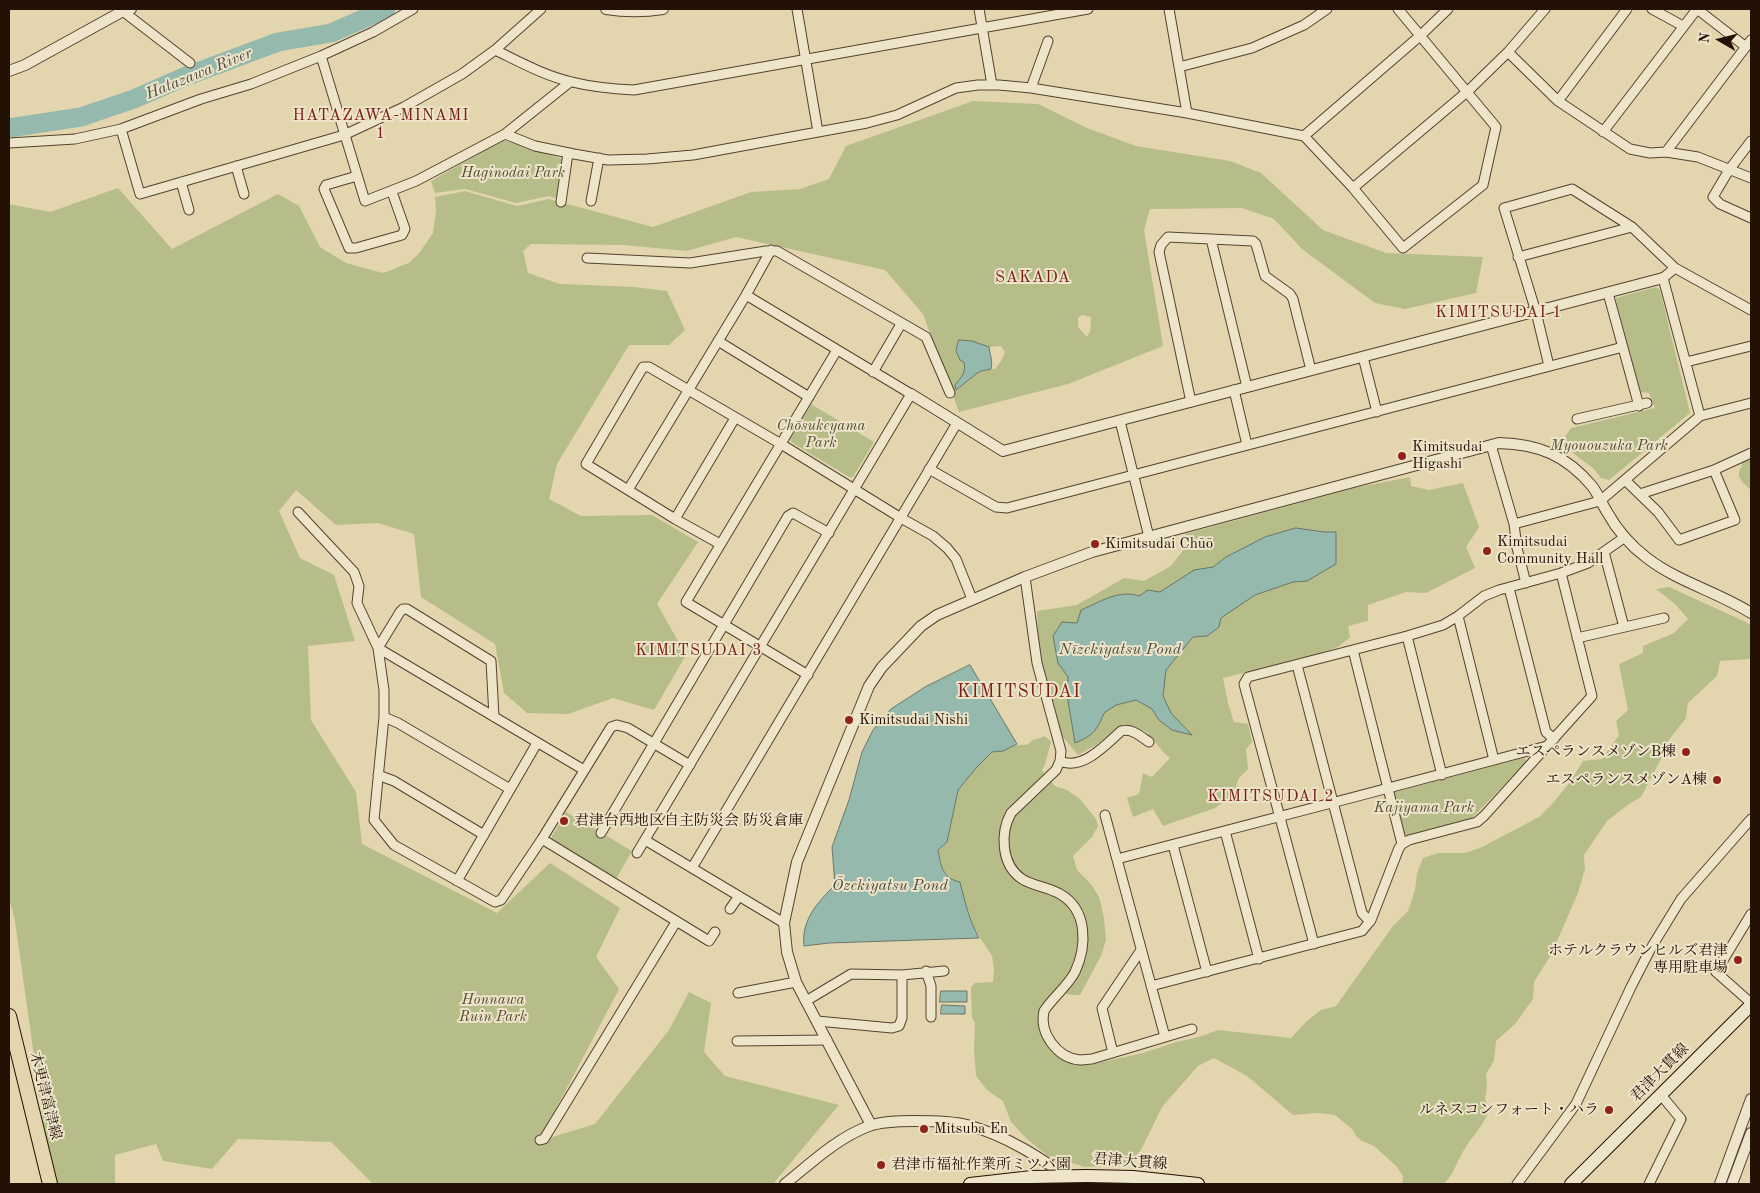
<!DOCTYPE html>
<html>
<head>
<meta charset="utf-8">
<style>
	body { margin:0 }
	#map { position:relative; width:1760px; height:1193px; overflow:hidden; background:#e3d6ae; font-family:"Old Standard TT",serif }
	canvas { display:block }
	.frame { position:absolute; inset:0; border:10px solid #241105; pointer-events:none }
	.north { position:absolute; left:1695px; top:15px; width:50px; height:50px; -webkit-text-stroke:4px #ede4ca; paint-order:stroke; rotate:278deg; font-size:14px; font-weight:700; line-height:20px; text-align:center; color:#241105 }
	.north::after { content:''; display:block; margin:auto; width:18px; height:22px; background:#241105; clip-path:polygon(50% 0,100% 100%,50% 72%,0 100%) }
</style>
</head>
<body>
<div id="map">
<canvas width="1760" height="1193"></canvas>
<div class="frame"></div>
<div class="north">N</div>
</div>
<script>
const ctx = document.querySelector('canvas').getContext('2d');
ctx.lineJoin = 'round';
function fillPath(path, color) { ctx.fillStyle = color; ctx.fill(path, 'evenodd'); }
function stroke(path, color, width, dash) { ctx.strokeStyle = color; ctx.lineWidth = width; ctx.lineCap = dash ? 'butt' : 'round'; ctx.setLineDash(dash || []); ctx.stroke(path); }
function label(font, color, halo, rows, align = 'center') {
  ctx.font = font + ' "Old Standard TT","Noto Serif JP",serif'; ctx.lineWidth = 4; ctx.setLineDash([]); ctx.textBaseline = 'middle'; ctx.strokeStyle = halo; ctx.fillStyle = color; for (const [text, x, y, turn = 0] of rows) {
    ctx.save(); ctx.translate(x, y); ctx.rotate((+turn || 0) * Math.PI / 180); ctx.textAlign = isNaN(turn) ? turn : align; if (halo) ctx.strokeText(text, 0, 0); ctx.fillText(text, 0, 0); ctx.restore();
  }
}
fillPath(new Path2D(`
	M973 101 1038 104 1087 128 1136 146 1230 161 1261 173 1323 230 1386 253 1483 257 1476 293 1405 309 1375 303 1302 249 1274 219 1242 208 1150 209 1144 230 1163 346 1068 384 959 412 923 314 885 270 736 237 687 251 623 245 531 244 523 251 528 273 560 284 635 287 667 291 685 330 669 345H629L557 464 549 499 581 516 652 515 698 542 657 604 686 655 654 710 613 698 568 714 527 713 504 693 495 644 421 597 414 534 378 523 336 525 296 490 279 511 300 558 334 575 355 641 308 646 311 720 356 792 362 844 497 913 550 863 620 908 596 957 619 989 539 1141 595 1124 669 1030 689 992 711 1003 704 1052 725 1076 839 1105 773 1184H373L331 1142 238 1139 212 1169 163 1161 156 1144 115 1155V1184H52L15 921 9 898V204L50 212 118 188 172 249 278 194 299 206 320 247 346 263 383 273 409 263 420 252 433 233 436 211 435 197 465 191 517 206 549 199 653 227 751 192 800 189 829 179 846 146ZM1082 315 1091 317 1090 331 1087 337 1078 327V318ZM972 341 989 347 1001 346 1005 352 1001 361 995 369C980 369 968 377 958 388L959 380C966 374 966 370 964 361L960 360 956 351Z
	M503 140 563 159 558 199 549 196 516 203 465 189 435 193 431 181Z
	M1656 287 1660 290 1690 413 1609 480 1601 478 1593 468 1562 445 1565 437 1571 428 1655 408 1649 393 1640 392 1616 301V298Z
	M811 404 874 442 853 477H849L791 442 790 439Z
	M1751 457V490C1743 483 1734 476 1742 466V462Z
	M1410 477 1411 486 1429 490 1463 483 1479 527 1466 547 1475 568 1426 593 1406 592 1368 605V621L1348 626 1350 637 1338 647 1315 655 1223 678 1228 703 1234 722 1248 724 1252 742 1246 749 1248 769 1239 778 1233 795 1215 808 1163 826 1153 809 1133 817 1127 798 1139 794 1143 773 1152 777 1170 758 1163 752 1147 732 1124 724 1096 745 1078 755 1062 736 1039 662 1037 611 1077 605 1124 578 1144 581 1171 566 1188 544 1185 534 1354 488Z
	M1669 587 1746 622 1751 626V657L1749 659 1720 661 1717 676 1688 703 1686 718 1661 750V759L1641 797 1629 804 1607 821 1584 855 1585 869 1578 893 1551 955 1534 982 1533 999 1515 1024 1496 1041 1494 1061 1486 1074 1487 1086 1485 1099 1489 1110C1484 1126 1472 1136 1464 1150 1457 1161 1454 1174 1444 1184H1402L1403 1176 1396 1166 1374 1146 1362 1141 1356 1136 1353 1130 1335 1115 1318 1113 1293 1115 1247 1076 1214 1058 1198 1066 1162 1107 1141 1150 1127 1165 1085 1167 1048 1156 1027 1139 1011 1122 1003 1101 987 1090 976 1076 974 1049 975 1023 972 1018 971 987 975 983 993 982 994 969 992 956 972 925 967 909 952 880 942 870 938 850 947 842 958 790 977 767 993 752C1008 751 1012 743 1027 745L1033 740 1045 736 1051 742 1045 764 1042 770 1055 786 1067 790 1080 799 1096 819 1098 826 1092 837 1073 856 1077 870 1091 884 1099 897 1104 918 1106 940 1101 956 1080 995H1074L1059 993 1047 1016 1048 1026 1053 1039 1073 1062 1089 1065 1143 1053 1176 1042 1199 1037 1218 1030 1291 1038 1307 1021 1321 1010 1336 1006 1393 926 1408 911 1415 890 1417 873 1423 858 1438 853H1465L1482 847 1539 817 1553 803 1570 782 1583 761 1602 759 1619 735 1616 721 1628 710 1619 664 1643 653V646L1674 633 1688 619 1675 604 1656 589Z
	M1524 758 1527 761 1471 819 1409 837 1404 834 1393 795 1394 792Z
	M566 812 632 851 616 879 552 842 551 838Z`), '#b7bd88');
const water = new Path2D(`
	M959 340 972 341 989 347C990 355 993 361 991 369L981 371 976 374 956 390 955 385C962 376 966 374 964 362L960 360 956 351Z
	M1296 528 1324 532H1336V564L1307 581 1293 582 1255 595 1221 618 1219 627 1207 636 1193 637 1166 670 1163 696 1171 713 1192 735 1172 730 1159 720 1152 709 1136 700 1116 705 1104 713C1097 731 1092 736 1075 743L1067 695 1068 677 1058 663 1053 636 1062 622 1077 623 1081 610C1100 602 1119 589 1139 596L1148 590 1160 592 1194 570 1213 567 1226 557 1265 537Z
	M970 665 1017 744 1003 751 992 752 977 767 958 790 947 842 938 850C941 866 942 878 960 882 965 902 969 920 979 938L829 943 804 946C801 920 818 902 835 885L832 847 849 800 862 752 873 730 891 709 925 687Z
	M941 991H967V1002H940Z
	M942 1005 965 1006V1014H941Z`);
fillPath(water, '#95b9ac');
stroke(water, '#687669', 1);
stroke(new Path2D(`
	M9 128 81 117 134 99 184 77 278 42 331 33 386 9`), '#95b9ac', 19);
const minor = new Path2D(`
	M120 9 190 63
	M797 9 818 132
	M979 9 992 85
	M1169 9 1187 113
	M1652 9 1683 26
	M1697 9 1746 47
	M495 50C520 62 545 76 572 82 592 87 613 89 634 90L1088 9
	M1508 52 1558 101 1630 149 1650 153 1666 152 1698 157 1751 178
	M321 56 365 201 416 181 505 134 570 82
	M1179 67 1252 48 1304 25 1327 9
	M1031 88 1048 41
	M1558 101 1627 9
	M121 129 140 194 344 135 404 107 462 74 495 50 541 9
	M1603 132 1697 9
	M505 134 535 146 574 154 608 160 647 159 693 155 867 123 897 115 956 88 978 85H999L1031 88 1187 113 1304 136 1353 188 1403 248 1483 185 1496 127 1398 9
	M1304 136 1421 35 1448 9
	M1751 141 1729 170 1713 197 1720 204 1751 218
	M9 143 75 139 121 129 201 99 251 84 321 56 373 32 413 9
	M1666 152 1751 40
	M236 166 244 194
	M357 176 326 185 324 189 349 248H356L402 235 405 229 392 192
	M181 182 189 210
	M1353 188 1468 91 1508 52 1545 9
	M591 201 599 158
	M561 202 568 153
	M1211 239 1247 387
	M1518 257 1632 227
	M587 258 690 263 766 251H777L926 337 950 393
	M1675 268 1663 278 1700 416
	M1608 293 1639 406
	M718 341 809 397
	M1363 357 1377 412
	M1686 362 1751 346
	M1549 366 1536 312 1504 208 1572 189 1632 227 1675 268 1751 310
	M873 372 901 324
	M1234 390 1247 445
	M1191 402 1159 252 1161 245 1168 237 1253 241 1256 244 1265 276 1290 294 1293 299 1311 370
	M1577 419 1647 403
	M1120 421 1149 537
	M1491 445 1514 524 1517 548 1526 583
	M929 469 996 507 1007 508 1623 347
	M1625 480 1658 512 1679 540 1735 520 1714 470
	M628 490 746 295 771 250
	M1640 494 1714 470 1751 453
	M298 512 354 572 359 586 357 603 378 648 384 690V717L374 820 394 845 495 902 501 900 542 839 611 727 617 725 628 728 690 765
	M675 519 735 418
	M1514 524 1600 501 1700 416 1751 403
	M720 544 675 519 586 464 643 367H649L781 444 901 518 933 536 947 548 956 559 972 599
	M1604 552 1624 627
	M1025 577 1037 663 1061 751 1060 761 1056 770 1011 813C1000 833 1001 865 1022 879 1033 886 1048 887 1060 894 1088 910 1087 946 1075 972 1067 987 1053 997 1044 1011 1039 1033 1057 1058 1080 1060 1084 1060 1088 1059 1092 1059L1192 1029
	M1509 588 1546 732 1554 739
	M1458 616 1494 760
	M1407 636 1442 775
	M1577 638 1664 618
	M378 648 584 770
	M378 648 400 612 403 609H407L491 661 494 717
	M1353 650 1402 844
	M1297 665 1362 913 1370 922
	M808 675 686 602 837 350
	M384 717 398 723 510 789
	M1060 761C1082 771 1106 745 1121 731 1132 728 1140 736 1149 742
	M378 775 394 781 484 835
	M1105 815 1165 1037
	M1225 831 1259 959
	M601 833 788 516 793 513 829 533
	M542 839 709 941 715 932
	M645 840 784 923
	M1173 845 1207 972
	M637 853 911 394 746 295
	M1117 859C1260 822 1404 784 1547 746
	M692 868 957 423
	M457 881 537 743
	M730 909 739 896
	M1751 914 1716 972 1751 1003
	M1314 944 1244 684 1248 677 1407 636 1443 625 1458 616 1484 596 1499 590 1561 573 1588 563 1625 537
	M926 971 931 986V1017
	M1151 986 1362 931 1371 920 1399 848 1402 844 1409 840 1477 822 1484 816 1592 696 1561 573
	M738 993 796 982
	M806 1001 851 974 902 975 944 971
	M817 1021 892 1028 899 1026 902 1018V975
	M737 1041 827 1040
	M1113 1053 1102 1008 1141 950
	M540 1140 544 1139 676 922
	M1517 1184 1576 1104 1631 987 1651 948 1681 899 1751 819
	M1649 1184 1681 1119 1661 1095`);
const tertiary = new Path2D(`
	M606 9C625 12 644 12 663 9
	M9 71 25 65 123 11 131 9
	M911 394 1003 451 1663 278
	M871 1125 796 982 787 952 784 923 797 862 869 686 882 667 921 626 937 615 1025 577 1092 552 1499 443C1538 444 1566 455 1592 486 1598 494 1602 504 1607 512 1617 530 1631 546 1647 558 1678 582 1718 592 1751 613
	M785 1184C811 1163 837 1138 869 1126 883 1121 900 1121 914 1121 932 1121 951 1121 967 1125 1009 1136 1043 1160 1078 1184
	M1720 1184 1751 1099
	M1732 1184 1751 1133`);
const secondary = new Path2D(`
	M1087 1176 1133 1177 1198 1184
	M970 1184 1032 1177
	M1571 1184 1751 1005`);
const primary = new Path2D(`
	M9 1016 50 1184`);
stroke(minor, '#54422f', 11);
stroke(tertiary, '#54422f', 12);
stroke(secondary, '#241105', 14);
stroke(primary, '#241105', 16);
stroke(minor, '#ede4ca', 9);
stroke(tertiary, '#ede4ca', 10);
stroke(secondary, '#ede4ca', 12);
stroke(primary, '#e3d6ae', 14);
const secondaryBridge = new Path2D(`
	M1032 1177 1087 1176`);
stroke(secondaryBridge, '#241105', 14, []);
stroke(secondaryBridge, '#ede4ca', 12);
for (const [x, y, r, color] of [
	[1402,456,5,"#8f2418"],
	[1095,544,5,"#8f2418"],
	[1487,551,5,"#8f2418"],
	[849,720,5,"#8f2418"],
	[1686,752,5,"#8f2418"],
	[1717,780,5,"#8f2418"],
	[564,821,5,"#8f2418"],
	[1738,960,5,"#8f2418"],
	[1609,1110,5,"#8f2418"],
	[924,1129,5,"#8f2418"],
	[881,1165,5,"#8f2418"]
]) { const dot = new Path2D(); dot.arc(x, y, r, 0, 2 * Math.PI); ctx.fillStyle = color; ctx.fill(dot); stroke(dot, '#ede4ca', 2); }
label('italic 15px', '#574d33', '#ede4ca', [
	["Haginodai Park",513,173],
	["Chōsukeyama",821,426],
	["Park",821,443],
	["Myououzuka Park",1609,446],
	["Kajiyama Park",1424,808],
	["Honnawa",493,1000],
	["Ruin Park",493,1017]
]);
label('15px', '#241105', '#ede4ca', [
	["Kimitsudai",1412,447],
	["Higashi",1412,464],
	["Kimitsudai",1497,542],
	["Community Hall",1497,559],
	["Kimitsudai Chūō",1105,544],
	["Kimitsudai Nishi",859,720],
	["エスペランスメゾンB棟",1676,752,"right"],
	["エスペランスメゾンA棟",1707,780,"right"],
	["君津台西地区自主防災会 防災倉庫",574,821],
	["ホテルクラウンヒルズ君津",1728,951,"right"],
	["専用駐車場",1728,968,"right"],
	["ルネスコンフォート・ハラ",1599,1110,"right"],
	["Mitsuba En",934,1129],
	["君津市福祉作業所ミツバ園",891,1165]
], 'left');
label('15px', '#241105', '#ede4ca', [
	["君津大貫線",1660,1073,-45],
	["木更津富津線",45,1096,76],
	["君津大貫線",1130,1162,4]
]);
label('italic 16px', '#4c4c3f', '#ede4ca', [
	["Hatazawa River",199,74,-22],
	["Nīzekiyatsu Pond",1120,650],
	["Ōzekiyatsu Pond",890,886]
]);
ctx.letterSpacing = '1px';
label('16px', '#7a1f14', '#ede4ca', [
	["HATAZAWA-MINAMI",381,116],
	["1",381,134],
	["SAKADA",1033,278],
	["KIMITSUDAI 1",1499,313],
	["KIMITSUDAI 3",699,651],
	["KIMITSUDAI 2",1271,797]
]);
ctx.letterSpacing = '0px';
ctx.letterSpacing = '1px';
label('18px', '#7a1f14', '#ede4ca', [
	["KIMITSUDAI",1019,692]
]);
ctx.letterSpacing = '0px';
</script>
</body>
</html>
